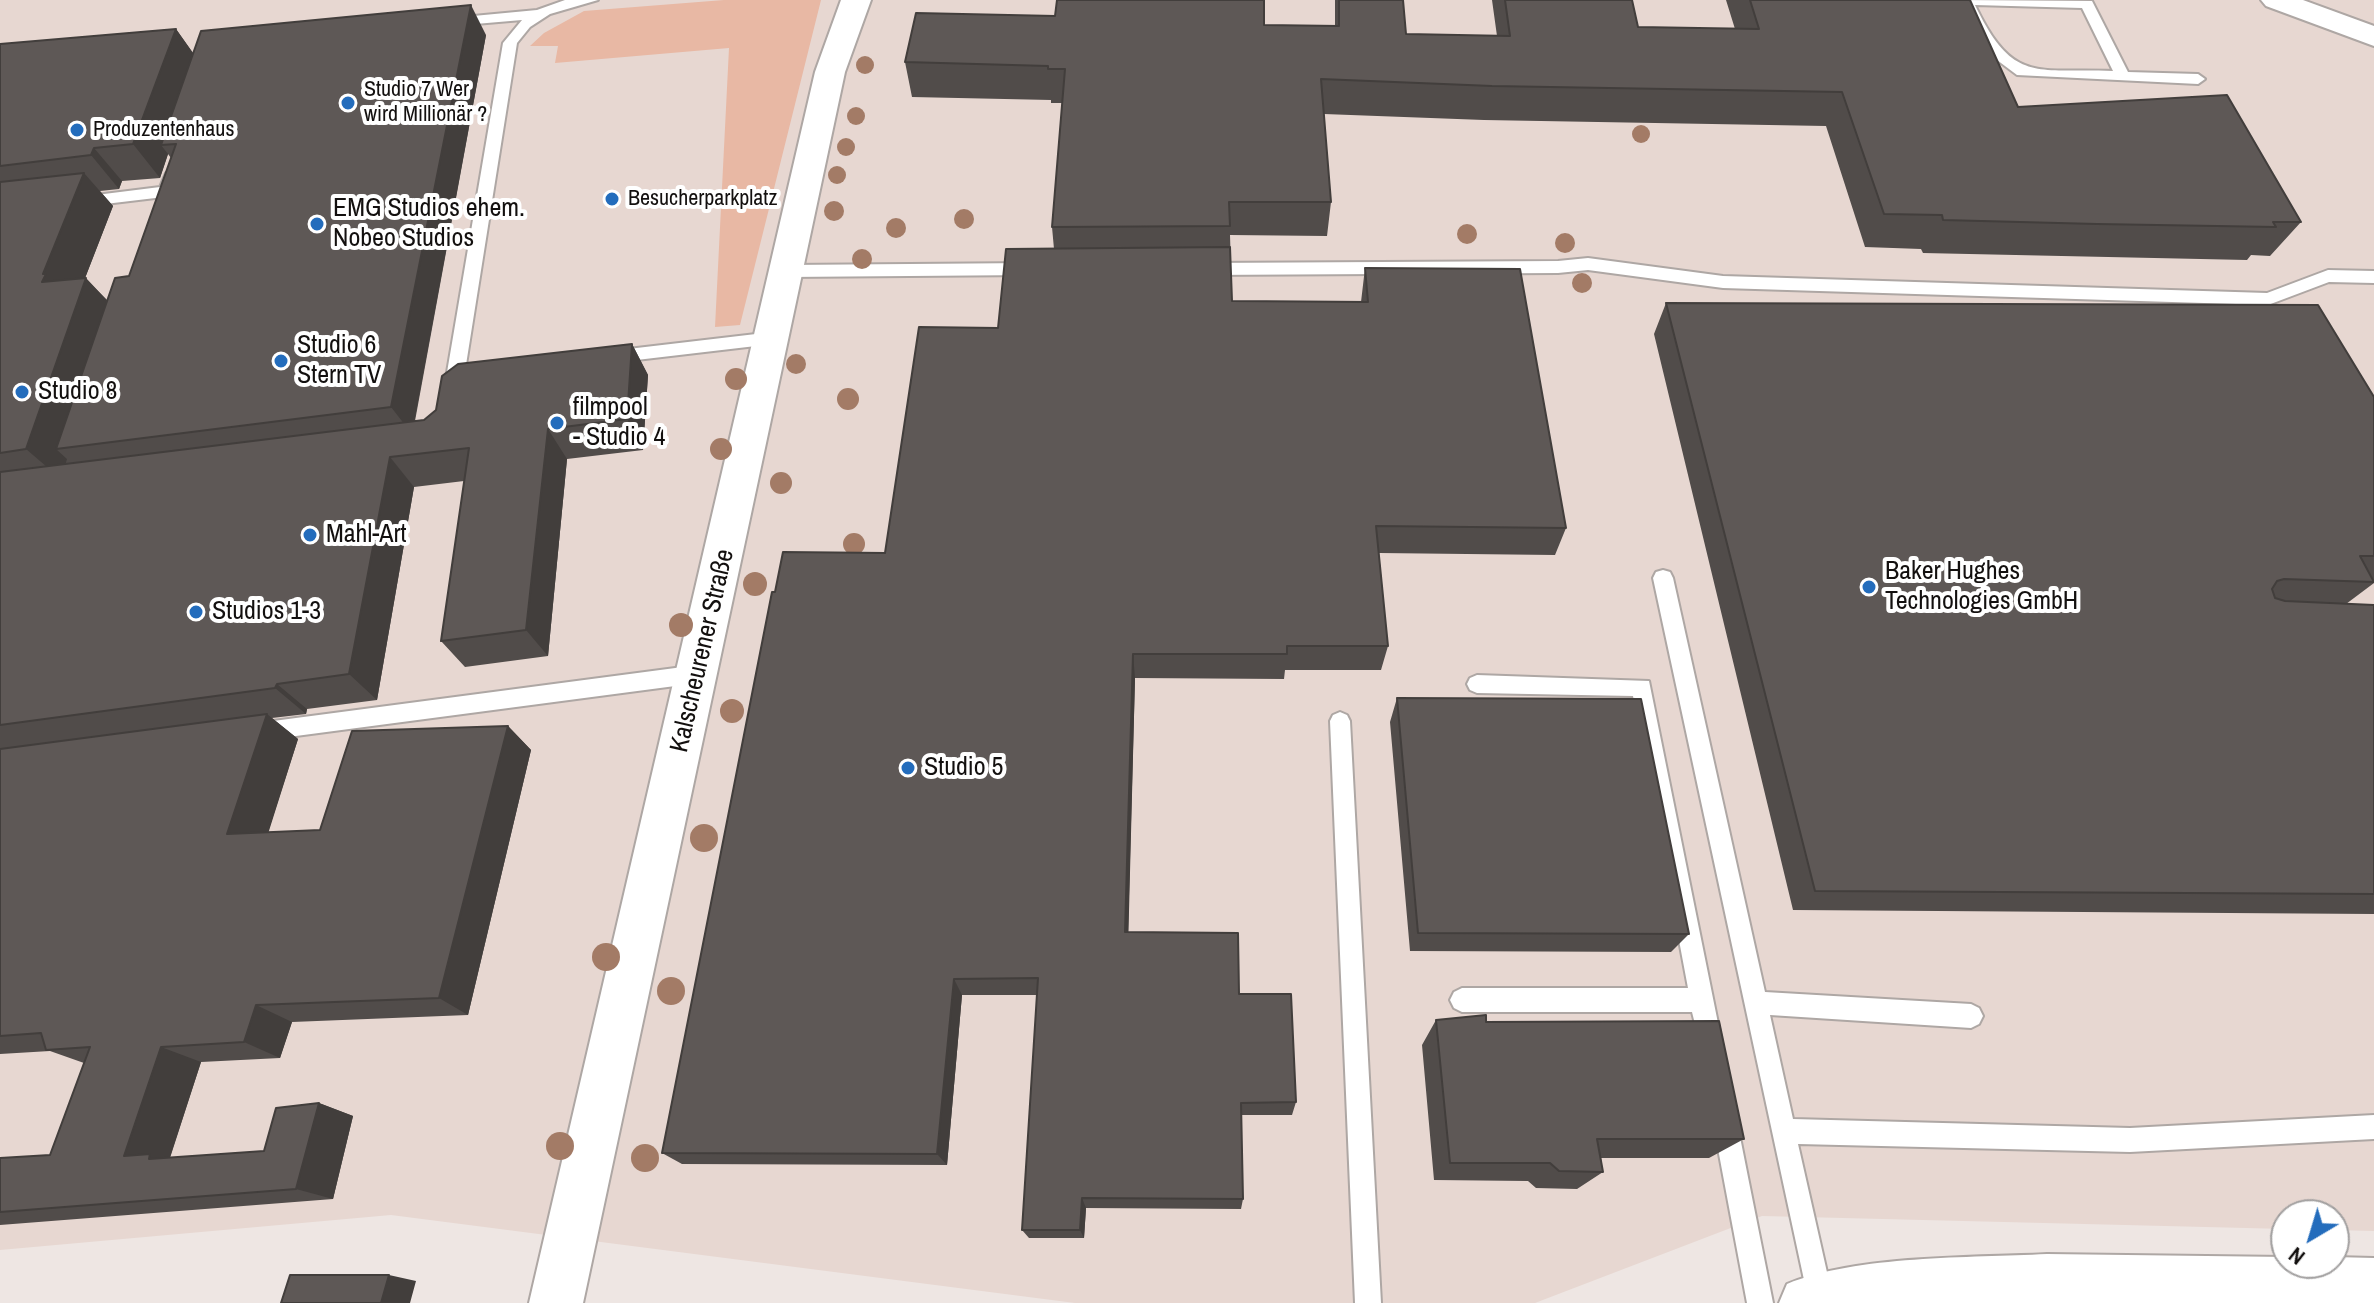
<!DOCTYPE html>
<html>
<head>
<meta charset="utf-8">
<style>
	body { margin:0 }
	#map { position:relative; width:2374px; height:1303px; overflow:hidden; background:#eee6e3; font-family:"Archivo Narrow",sans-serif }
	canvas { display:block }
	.north { position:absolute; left:2270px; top:1199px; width:80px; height:80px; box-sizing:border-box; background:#fff; border:2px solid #a19f9f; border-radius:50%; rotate:218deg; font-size:22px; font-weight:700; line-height:32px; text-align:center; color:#13100f }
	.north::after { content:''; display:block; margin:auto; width:28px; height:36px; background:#236cbc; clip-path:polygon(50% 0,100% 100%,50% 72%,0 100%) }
</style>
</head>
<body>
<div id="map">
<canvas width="2374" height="1303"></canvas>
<div class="north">N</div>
</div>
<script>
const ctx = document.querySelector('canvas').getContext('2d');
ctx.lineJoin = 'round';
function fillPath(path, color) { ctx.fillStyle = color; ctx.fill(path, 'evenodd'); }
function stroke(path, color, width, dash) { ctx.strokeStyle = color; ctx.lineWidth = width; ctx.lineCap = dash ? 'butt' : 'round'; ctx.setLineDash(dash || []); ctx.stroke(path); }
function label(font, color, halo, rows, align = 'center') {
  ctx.font = font + ' "Archivo Narrow",sans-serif'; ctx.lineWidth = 8; ctx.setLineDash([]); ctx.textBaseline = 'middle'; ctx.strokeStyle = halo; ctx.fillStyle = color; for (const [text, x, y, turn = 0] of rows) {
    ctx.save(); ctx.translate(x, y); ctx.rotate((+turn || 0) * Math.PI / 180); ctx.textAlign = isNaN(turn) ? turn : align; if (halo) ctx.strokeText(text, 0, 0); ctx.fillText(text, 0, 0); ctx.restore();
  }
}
fillPath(new Path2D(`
	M0 0H2374V1231L2334 1230V1215H2286V1229L1762 1216 1535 1303H1075L391 1215 0 1250Z`), '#e7d7d1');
fillPath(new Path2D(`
	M724 0H821L740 325 715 327 729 48 555 63 558 46H530L544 33 584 11Z`), '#e8b8a4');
const service = new Path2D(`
	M565 0H598L550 14 530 27 517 43 462 390 453 397 444 390 503 43 522 20 452 26 445 22 452 18 537 10Z
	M1958 0 2092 1 2128 72 2198 74 2205 79 2198 84 2017 75 1989 54ZM1975 5 2082 8 2113 71C2035 68 2013 84 1975 5Z
	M172 172 180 177 172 196 80 207 72 202 80 197 160 187 166 173Z
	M1588 258 1723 276 2267 293 2328 270 2374 271V283L2329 282 2268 305 1723 288 1588 270 1558 273 1204 275 1196 269 1204 263 1558 261Z
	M1032 263 1040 269 1032 275 787 277 779 271 787 265Z
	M773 332 782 338 773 344 611 363 602 357 611 351Z
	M1663 570 1670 572 1673 578 1765 992 1971 1004 1979 1008 1983 1016 1979 1024 1971 1028 1770 1015 1793 1119 2130 1128 2374 1115V1139L2130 1152 1798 1144 1833 1299 1831 1303H1809L1653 578 1656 572Z
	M698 665 705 668 708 674 705 680 698 683 258 741 251 739 248 732 251 725 258 723Z
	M1477 675 1649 681 1723 1048 1719 1056 1711 1060 1703 1056 1692 1012H1462L1454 1008 1450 1000 1454 992 1462 988H1688L1633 696 1477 693 1470 690 1467 684 1470 678Z
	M1340 712 1347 715 1350 721 1381 1303H1355L1330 721 1333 715Z
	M1725 1110 1734 1113 1737 1122 1773 1303H1747L1713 1122 1716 1113Z`);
const minor = new Path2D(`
	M841 0H871L845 72 583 1303H529L815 72Z
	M2261 0H2303L2374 26V46L2266 6Z
	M2047 1254 2286 1257V1263H2334V1257L2374 1258V1303H1779L1787 1284C1857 1255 1970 1258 2047 1254Z`);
stroke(service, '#aea7a4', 4);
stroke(minor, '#aea7a4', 4);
fillPath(service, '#fff');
fillPath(minor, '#fff');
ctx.fillStyle = '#a37b66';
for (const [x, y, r] of [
	[865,65,9],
	[856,116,9],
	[1641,134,9],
	[846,147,9],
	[837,175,9],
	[834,211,10],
	[964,219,10],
	[896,228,10],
	[1467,234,10],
	[1565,243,10],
	[862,259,10],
	[1582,283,10],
	[796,364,10],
	[736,379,11],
	[848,399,11],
	[721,449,11],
	[781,483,11],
	[854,544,11],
	[755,584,12],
	[681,625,12],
	[732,711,12],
	[704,838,14],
	[606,957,14],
	[671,991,14],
	[560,1146,14],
	[645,1158,14]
]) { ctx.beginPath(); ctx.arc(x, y, r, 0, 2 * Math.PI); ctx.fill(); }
fillPath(new Path2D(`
	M1335 0H1403L1406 34 1497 36 1492 0H1632L1638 27 1735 29 1726 0H1970L2018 107 2301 222 2270 256 2251 255 2247 260 1923 253 1921 249 1865 247 1826 126 1484 120 1324 114 1331 202 1327 236 1230 235 1232 301 1361 302 1365 268 1566 528 1555 555 1379 553 1388 646 1381 670H1285L1284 679 1135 678 1128 932 1239 994 1296 1102 1292 1115H1241L1243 1199 1241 1209 1086 1208 1084 1238H1029L1022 1230 1037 995H962L947 1165 682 1164 662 1153 775 592 885 553 998 328 1054 249 1052 227 1062 103H1051V100L912 97 905 62 1264 25 1335 26Z
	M176 29 193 53 486 35 415 421 424 420 632 344 648 375 643 450 567 459 548 656 465 667 441 641 464 481 414 487 377 700 307 709 306 714 272 718 298 739 268 832 320 830 508 726 531 750 468 1015 292 1022 280 1058 201 1062 170 1158 264 1151 319 1103 353 1116 333 1199 0 1225V1158L50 1155 84 1063 50 1051 0 1054V44ZM168 154 171 158 129 276 107 300 85 278 113 206 100 191 119 189 122 181 160 178Z
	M1666 303 2374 397V583L2346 604 2374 605V914L1793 910 1654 334Z
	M1397 698 1689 934 1671 952 1410 951 1390 722Z
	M1436 1020 1486 1022 1744 1139 1709 1158H1601L1603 1172 1577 1189 1536 1188 1528 1181 1434 1180 1422 1045Z`), '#514c4a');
fillPath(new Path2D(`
	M471 5 486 35 412 434 391 407Z
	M176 29 200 63 161 145 168 154 160 178 133 144Z
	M94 148 122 181 119 189 91 155Z
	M84 173 113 206 75 304 86 278 116 310 56 449 67 459 61 479 26 449 43 274Z
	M632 344 648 375 643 450 627 419Z
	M548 429 567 459 548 656 526 630Z
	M390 457 414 487 377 700 349 674Z
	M1133 654 1135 678 1128 950 1125 932Z
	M277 684 307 709 306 714 275 688Z
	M267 714 298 739 261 856 227 834Z
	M508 726 531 750 468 1015 439 998Z
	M954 979 962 995 947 1165 937 1154Z
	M256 1005 292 1022 280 1058 244 1042Z
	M161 1047 201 1062 169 1160 191 1166 124 1156Z
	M319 1103 353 1116 333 1199 296 1189Z
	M1082 1198 1086 1208 1084 1238 1080 1230Z
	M389 1275 416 1281 410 1303H381Z`), '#423e3c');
const building = new Path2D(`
	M1057 0H1264V25L1339 26V0H1403L1406 34 1510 36 1505 0H1632L1638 27 1759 29 1750 0H1970L2018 107 2227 95 2301 222H2273L2276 227 2097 224 1943 220 1942 215 1884 214 1842 92 1492 86 1321 79 1331 202H1229L1230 226 1052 227 1065 69H1048V66L905 62 916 13 1055 16Z
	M471 5 391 407 56 449 115 278 129 276 176 144 161 145 201 31Z
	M176 29 133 144 94 148 91 155 0 166V44Z
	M84 173 43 274H46L42 282 86 278 26 449 0 453V182Z
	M1230 247 1232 301 1368 302 1365 268 1520 269 1566 528 1376 526 1388 646H1287V654H1133L1125 932 1238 933 1239 994H1291L1296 1102 1241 1103 1243 1199 1082 1198 1080 1230H1022L1038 978 954 979 937 1154 662 1153 772 592H775L783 552 885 553 919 327 998 328 1006 249Z
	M1666 303 2318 305 2374 397V556H2360L2374 582 2284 579 2277 581 2272 589 2275 598 2285 601 2374 605V894L1815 891Z
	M632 344 627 419 548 429 526 630 441 641 469 448 390 457 349 674 277 684 275 688 0 725V472L424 420 436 410 442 376 458 364Z
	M1397 698 1641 699 1689 934 1418 933Z
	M267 714 227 834 320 830 352 731 508 726 439 998 256 1005 244 1042 161 1047 124 1156 150 1154 149 1159 264 1151 276 1108 319 1103 296 1189 0 1212V1158L50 1155 90 1047 46 1050 41 1033 0 1036V749Z
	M1486 1015V1022L1719 1021 1744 1139H1597L1603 1172 1559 1171 1550 1163H1450L1436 1020Z
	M290 1275H389L381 1303H281Z`);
fillPath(building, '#5e5856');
stroke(building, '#423e3c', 2);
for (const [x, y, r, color] of [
	[348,103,8,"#236cbc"],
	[77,130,8,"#236cbc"],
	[612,199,8,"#236cbc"],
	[317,224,8,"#236cbc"],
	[281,361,8,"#236cbc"],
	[22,392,8,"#236cbc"],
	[557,423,8,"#236cbc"],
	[310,535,8,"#236cbc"],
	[1869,587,8,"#236cbc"],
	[196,612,8,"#236cbc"],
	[908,768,8,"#236cbc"]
]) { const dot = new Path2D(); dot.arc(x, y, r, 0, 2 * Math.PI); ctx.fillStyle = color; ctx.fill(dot); stroke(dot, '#fff', 3); }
label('22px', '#13100f', '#fff', [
	["Studio 7 Wer",364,90],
	["wird Millionär ?",364,115],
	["Produzentenhaus",93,130],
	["Besucherparkplatz",628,199]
], 'left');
label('26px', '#13100f', '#fff', [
	["EMG Studios ehem.",333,209],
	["Nobeo Studios",333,239],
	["Studio 6",297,346],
	["Stern TV",297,376],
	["Studio 8",38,392],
	["filmpool",573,408],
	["- Studio 4",573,438],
	["Mahl-Art",326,535],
	["Baker Hughes",1885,572],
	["Technologies GmbH",1885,602],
	["Studios 1-3",212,612],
	["Studio 5",924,768]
], 'left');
label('26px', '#13100f', '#fff', [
	["Kalscheurener Straße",703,651,-77]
]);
</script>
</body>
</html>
